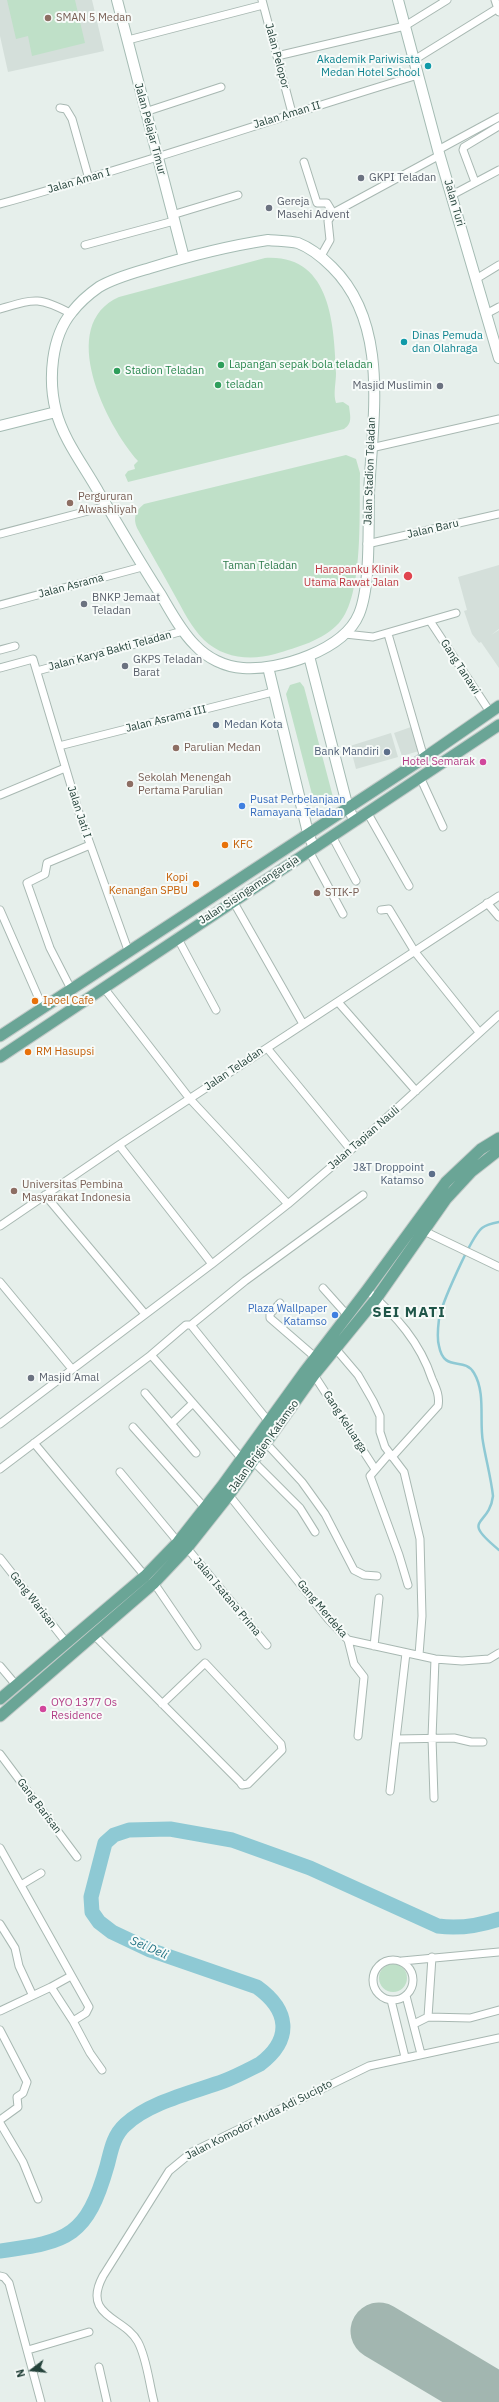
<!DOCTYPE html>
<html>
<head>
<meta charset="utf-8">
<style>
	body { margin:0 }
	#map { position:relative; width:499px; height:2402px; overflow:hidden; background:#e6efeb; font-family:"IBM Plex Sans",sans-serif }
	canvas { display:block }
	.north { position:absolute; left:12px; top:2350px; width:40px; height:40px; -webkit-text-stroke:3px #f7fbf9; paint-order:stroke; rotate:254deg; font-size:11px; font-weight:700; line-height:16px; text-align:center; color:#24423a }
	.north::after { content:''; display:block; margin:auto; width:14px; height:18px; background:#24423a; clip-path:polygon(50% 0,100% 100%,50% 72%,0 100%) }
</style>
</head>
<body>
<div id="map">
<canvas width="499" height="2402"></canvas>
<div class="north">N</div>
</div>
<script>
const ctx = document.querySelector('canvas').getContext('2d');
ctx.lineJoin = 'round';
function fillPath(path, color) { ctx.fillStyle = color; ctx.fill(path, 'evenodd'); }
function stroke(path, color, width, dash) { ctx.strokeStyle = color; ctx.lineWidth = width; ctx.lineCap = dash ? 'butt' : 'round'; ctx.setLineDash(dash || []); ctx.stroke(path); }
function label(font, color, halo, rows, align = 'center') {
  ctx.font = font + ' "IBM Plex Sans",sans-serif'; ctx.lineWidth = 4; ctx.setLineDash([]); ctx.textBaseline = 'middle'; ctx.strokeStyle = halo; ctx.fillStyle = color; for (const [text, x, y, turn = 0] of rows) {
    ctx.save(); ctx.translate(x, y); ctx.rotate((+turn || 0) * Math.PI / 180); ctx.textAlign = isNaN(turn) ? turn : align; if (halo) ctx.strokeText(text, 0, 0); ctx.fillText(text, 0, 0); ctx.restore();
  }
}
fillPath(new Path2D(`
	M0 0H92L104 51 8 72 0 36Z
	M499 565V629L491 635 499 630V668L481 642 479 643 472 634 464 611 467 610 458 577Z
	M411 727 419 751 402 756 394 733Z
	M391 733 398 757 356 769 350 746Z`), '#d4dfda');
fillPath(new Path2D(`
	M7 0H75L85 43 32 56 28 36 16 39Z
	M265 258C331 254 334 324 336 373 336 383 333 394 336 403L343 402 349 406C350 416 353 423 344 429L128 482 125 475 128 471 135 469 134 465 138 461C106 425 56 325 119 297Z
	M346 455 356 459 360 473C359 510 364 596 339 623 322 641 298 647 275 654 250 661 223 658 204 640 191 627 183 610 174 594 162 572 149 550 137 528 133 518 135 511 144 504Z
	M300 682 304 687 333 797 314 802 286 694 290 685Z
	M379 1978a14 14 0 1 1 28 0a14 14 0 1 1-28 0Z`), '#bfe0c8');
stroke(new Path2D(`
	M499 1222C494 1223 486 1225 482 1228 471 1237 441 1305 439 1319 438 1327 437 1339 439 1346 444 1373 464 1356 474 1373 486 1393 479 1421 483 1442 486 1460 491 1478 493 1496 489 1528 459 1517 499 1550`), '#8ec9d4', 2.5);
stroke(new Path2D(`
	M0 2251C69 2242 87 2236 107 2166 111 2151 113 2136 125 2125 149 2102 194 2092 224 2081 237 2076 248 2070 260 2064 293 2039 289 2010 257 1987L150 1950 112 1932 99 1922 92 1912 91 1897 105 1843 114 1835 129 1830 170 1829 232 1840 310 1868 438 1926C460 1929 478 1926 499 1919`), '#8ec9d4', 15);
stroke(new Path2D(`
	M379 2331 498 2402`), '#a2b6b0', 57);
const street = new Path2D(`
	M262 0 292 113
	M495 0 499 12
	M128 40 263 5
	M277 56 405 26 447 0
	M414 60 498 8
	M60 108 66 109 72 119 89 179
	M145 112 221 87
	M438 150 499 117
	M304 162 317 203H327L333 213
	M475 182 463 150 464 147 499 126
	M452 195 499 170
	M0 204C141 165 278 117 418 75
	M172 215 238 195
	M85 245 174 221
	M321 256 330 240 328 221 333 213 440 155
	M476 279 499 265
	M0 309C34 299 38 296 70 313
	M486 314 499 307
	M371 448 499 419
	M0 534 107 506
	M367 544 499 514
	M0 605 142 567
	M430 621 490 712
	M345 634 373 637 456 613
	M388 634 424 758
	M0 650 15 646
	M0 668 33 659 80 816 128 950
	M37 671 183 631
	M59 746 273 692
	M420 777 443 827
	M0 795 65 768
	M367 812 409 886
	M332 836 356 881
	M309 851 343 914
	M233 901 303 1024
	M487 903 499 917
	M0 910 43 1008
	M381 910 389 909 415 952 479 1032
	M177 937 216 1010
	M104 988 190 1099 288 1204
	M71 989 50 948 27 883 45 874 47 863 90 845
	M338 1002 416 1091
	M267 1048 351 1150
	M119 1145 212 1264 288 1204 351 1150 499 1015
	M45 1195 145 1314
	M0 1226 119 1145 499 896
	M424 1231 499 1267
	M0 1282 72 1369
	M323 1288 348 1316
	M367 1290C396 1316 420 1342 432 1379 436 1388 440 1396 438 1406L392 1457
	M280 1303 270 1314V1318L315 1357
	M191 1325 269 1422
	M335 1348 358 1375 373 1401 380 1416V1432L385 1447 404 1472 420 1539 422 1616 419 1655
	M151 1355 242 1459
	M314 1375 375 1469
	M145 1393 196 1453
	M172 1423 193 1403
	M0 1424 212 1264
	M133 1427 205 1508
	M34 1443 145 1576
	M266 1443 302 1482 325 1514 354 1570 364 1575 377 1576
	M389 1454 370 1476 399 1555 408 1585
	M253 1461 300 1508 315 1532
	M0 1469 151 1355 186 1325H191L245 1281 363 1195
	M120 1472 178 1542
	M229 1495 328 1619 348 1640 435 1659 462 1661 489 1659 499 1653
	M187 1548 267 1645
	M0 1558 66 1642
	M154 1583 197 1646
	M93 1634 240 1782 242 1785 248 1784 282 1750 281 1744 205 1663 162 1704
	M348 1640 354 1664 364 1677 358 1736
	M374 1646 379 1598
	M0 1666 16 1685
	M396 1739 454 1738 471 1742H483
	M0 1754 77 1857
	M390 1791 406 1653
	M434 1798 432 1738 435 1659
	M0 1848 89 2007 86 2013 73 2021 90 2053 102 2070
	M21 1885 41 1873
	M0 1924 15 1948 19 1966 32 1994
	M373 1980a20 20 0 1 1 40 0a20 20 0 1 1-40 0Z
	M402 1961 499 1952
	M71 1976 51 1987 73 2021
	M406 1996 421 2054
	M391 2000 405 2057
	M0 2011 51 1987
	M428 2017 432 1957
	M414 2024 428 2017 470 2018 499 2010
	M0 2030 27 2082 23 2093 17 2097 18 2107 0 2120
	M0 2123 23 2162 38 2199
	M0 2276 4 2277 9 2283 41 2402
	M28 2350 89 2332
	M99 2367 107 2402
	M154 2402C149 2383 147 2359 138 2342 125 2317 81 2317 103 2276L169 2171 192 2152 369 2066 499 2038`);
const secondary = new Path2D(`
	M117 0 184 258
	M398 0 438 150 499 358
	M268 240C277 241 289 241 298 243 311 248 323 258 332 267 391 325 372 420 369 494 368 527 371 585 359 614 344 650 279 671 243 668 225 667 207 658 195 645 181 631 171 612 161 595 139 561 119 526 98 491 84 466 63 439 56 411 48 380 51 337 72 312 79 303 89 294 99 287 114 278 133 273 150 268 189 256 228 246 268 240Z
	M0 426 56 412
	M309 656 348 808 355 821
	M268 667 308 833 314 848`);
const primary = new Path2D(`
	M0 1036 424 758 499 706
	M0 1057 499 725
	M0 1699 145 1576 178 1542 222 1486 305 1371 367 1290 446 1182 481 1149 499 1138
	M0 1716 154 1583 187 1548 229 1495 314 1375 376 1299 446 1199 471 1172 499 1150`);
stroke(street, '#a8b8b2', 9);
stroke(secondary, '#a4bbb3', 12);
stroke(primary, '#c2cac8', 13);
stroke(street, '#fff', 7);
stroke(secondary, '#fff', 10);
stroke(primary, '#6aa596', 11);
for (const [x, y, r, color] of [
	[48,18,4,"#8d6e63"],
	[428,66,4,"#0f9aa8"],
	[361,178,4,"#6b7280"],
	[269,208,4,"#6b7280"],
	[404,342,4,"#0f9aa8"],
	[221,365,4,"#2e9e5b"],
	[117,371,4,"#2e9e5b"],
	[218,385,4,"#2e9e5b"],
	[440,386,4,"#6b7280"],
	[70,503,4,"#8d6e63"],
	[408,576,5,"#e0444e"],
	[84,604,4,"#6b7280"],
	[125,666,4,"#6b7280"],
	[216,725,4,"#5c6f8a"],
	[176,748,4,"#8d6e63"],
	[387,752,4,"#5c6f8a"],
	[483,762,4,"#d1479c"],
	[130,784,4,"#8d6e63"],
	[242,806,4,"#3f7fe0"],
	[225,845,4,"#e8710a"],
	[196,884,4,"#e8710a"],
	[317,893,4,"#8d6e63"],
	[35,1001,4,"#e8710a"],
	[28,1052,4,"#e8710a"],
	[432,1174,4,"#5c6f8a"],
	[14,1191,4,"#8d6e63"],
	[335,1315,4,"#3f7fe0"],
	[31,1378,4,"#6b7280"],
	[43,1709,4,"#d1479c"]
]) { const dot = new Path2D(); dot.arc(x, y, r, 0, 2 * Math.PI); ctx.fillStyle = color; ctx.fill(dot); stroke(dot, '#f7fbf9', 1.5); }
label('11px', '#785e54', '#f7fbf9', [
	["SMAN 5 Medan",56,18],
	["Pergururan",78,497],
	["Alwashliyah",78,510],
	["Parulian Medan",184,748],
	["Sekolah Menengah",138,778],
	["Pertama Parulian",138,791],
	["STIK-P",325,893],
	["Universitas Pembina",22,1185],
	["Masyarakat Indonesia",22,1198]
], 'left');
label('11px', '#24423a', '#f7fbf9', [
	["Jalan Pelopor",277,56,75],
	["Jalan Aman II",287,115,-17],
	["Jalan Pelajar Timur",150,129,75],
	["Jalan Aman I",79,181,-16],
	["Jalan Turi",454,203,74],
	["Jalan Stadion Teladan",370,471,-88],
	["Jalan Baru",433,529,-13],
	["Jalan Asrama",71,586,-15],
	["Jalan Karya Bakti Teladan",110,651,-15],
	["Gang Tanawi",460,667,57],
	["Jalan Asrama III",166,719,-14],
	["Jalan Jati I",79,812,72],
	["Jalan Sisingamangaraja",249,890,-33],
	["Jalan Teladan",234,1069,-34],
	["Jalan Tapian Nauli",364,1138,-41],
	["Gang Keluarga",345,1422,57],
	["Jalan Brigjen Katamso",264,1446,-54],
	["Jalan Isatana Prima",227,1597,50],
	["Gang Warisan",33,1600,52],
	["Gang Merdeka",322,1609,50],
	["Gang Barisan",39,1806,53],
	["Jalan Komodor Muda Adi Sucipto",259,2120,-27]
]);
label('11px', '#0d838f', '#f7fbf9', [
	["Akademik Pariwisata",420,60],
	["Medan Hotel School",420,73],
	["Dinas Pemuda",412,336,"left"],
	["dan Olahraga",412,349,"left"]
], 'right');
label('11px', '#5b616d', '#f7fbf9', [
	["GKPI Teladan",369,178],
	["Gereja",277,202],
	["Masehi Advent",277,215],
	["Masjid Muslimin",432,386,"right"],
	["BNKP Jemaat",92,598],
	["Teladan",92,611],
	["GKPS Teladan",133,660],
	["Barat",133,673],
	["Masjid Amal",39,1378]
], 'left');
label('11px', '#27864d', '#f7fbf9', [
	["Lapangan sepak bola teladan",229,365],
	["Stadion Teladan",125,371],
	["teladan",226,385]
], 'left');
label('11px', '#2d7a4b', '#f7fbf9', [
	["Taman Teladan",260,566]
]);
label('11px', '#be3a42', '#f7fbf9', [
	["Harapanku Klinik",399,570],
	["Utama Rawat Jalan",399,583]
], 'right');
label('11px', '#4e5e75', '#f7fbf9', [
	["Medan Kota",224,725,"left"],
	["Bank Mandiri",379,752],
	["J&T Droppoint",424,1168],
	["Katamso",424,1181]
], 'right');
label('11px', '#b23c85', '#f7fbf9', [
	["Hotel Semarak",475,762],
	["OYO 1377 Os",51,1703,"left"],
	["Residence",51,1716,"left"]
], 'right');
label('11px', '#366cbe', '#f7fbf9', [
	["Pusat Perbelanjaan",250,800],
	["Ramayana Teladan",250,813],
	["Plaza Wallpaper",327,1309,"right"],
	["Katamso",327,1322,"right"]
], 'left');
label('11px', '#c56008', '#f7fbf9', [
	["KFC",233,845],
	["Kopi",188,878,"right"],
	["Kenangan SPBU",188,891,"right"],
	["Ipoel Cafe",43,1001],
	["RM Hasupsi",36,1052]
], 'left');
label('italic 12px', '#1c6f80', '#f7fbf9', [
	["Sei Deli",149,1948,23]
]);
ctx.letterSpacing = '1px';
label('bold 15px', '#1f5548', '#f7fbf9', [
	["SEI MATI",409,1313]
]);
ctx.letterSpacing = '0px';
</script>
</body>
</html>
